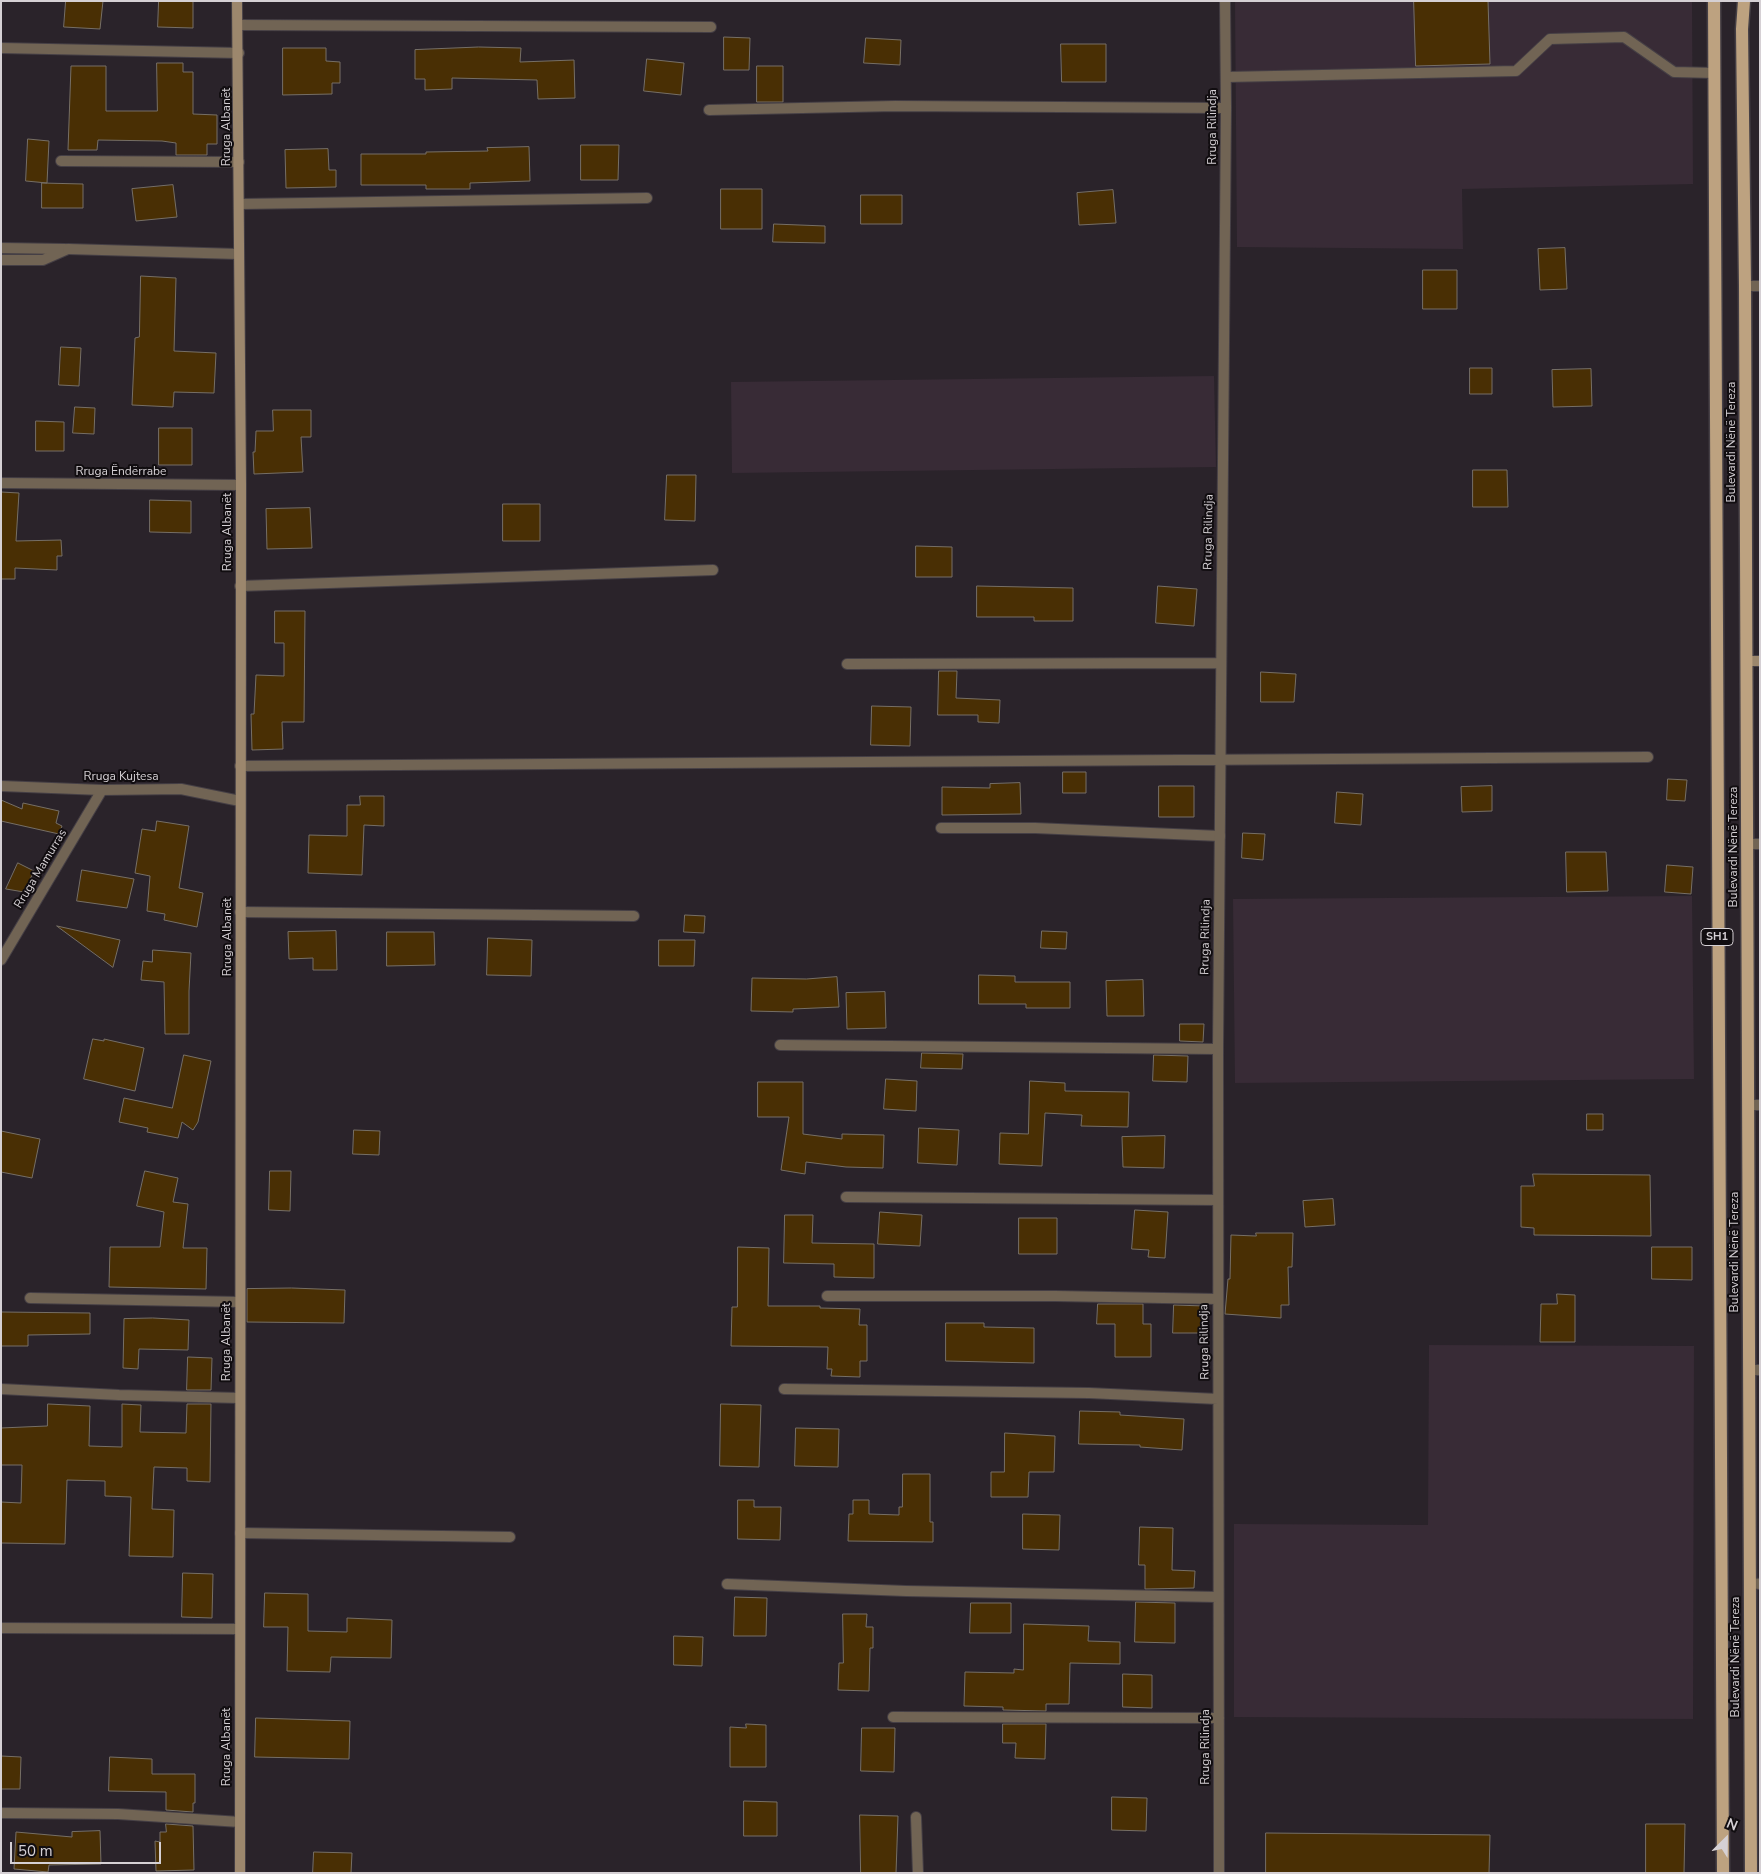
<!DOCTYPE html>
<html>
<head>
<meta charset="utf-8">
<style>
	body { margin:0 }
	#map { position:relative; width:1761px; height:1874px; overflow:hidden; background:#2a232a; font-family:"Nunito Sans",sans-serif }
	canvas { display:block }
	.frame { position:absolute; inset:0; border:2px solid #d5d0d4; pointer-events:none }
	.north { position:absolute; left:1701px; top:1814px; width:50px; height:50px; -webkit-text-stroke:4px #110d10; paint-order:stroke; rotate:23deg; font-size:14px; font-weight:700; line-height:20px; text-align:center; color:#d5d0d4 }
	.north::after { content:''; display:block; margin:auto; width:18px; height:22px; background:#d5d0d4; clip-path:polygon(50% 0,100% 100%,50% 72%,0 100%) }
	.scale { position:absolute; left:10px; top:1842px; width:151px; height:22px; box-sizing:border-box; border:2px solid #d5d0d4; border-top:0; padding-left:6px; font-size:15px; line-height:18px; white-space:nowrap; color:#d5d0d4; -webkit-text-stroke:4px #110d10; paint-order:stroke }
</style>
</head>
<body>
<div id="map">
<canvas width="1761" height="1874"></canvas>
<div class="frame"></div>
<div class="north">N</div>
<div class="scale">50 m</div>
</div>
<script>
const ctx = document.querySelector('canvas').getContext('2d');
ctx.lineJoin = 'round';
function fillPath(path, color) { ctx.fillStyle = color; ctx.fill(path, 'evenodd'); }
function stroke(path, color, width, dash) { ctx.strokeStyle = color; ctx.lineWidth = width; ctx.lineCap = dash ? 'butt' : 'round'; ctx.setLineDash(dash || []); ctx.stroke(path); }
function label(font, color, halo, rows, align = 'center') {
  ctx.font = font + ' "Nunito Sans",sans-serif'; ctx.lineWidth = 4; ctx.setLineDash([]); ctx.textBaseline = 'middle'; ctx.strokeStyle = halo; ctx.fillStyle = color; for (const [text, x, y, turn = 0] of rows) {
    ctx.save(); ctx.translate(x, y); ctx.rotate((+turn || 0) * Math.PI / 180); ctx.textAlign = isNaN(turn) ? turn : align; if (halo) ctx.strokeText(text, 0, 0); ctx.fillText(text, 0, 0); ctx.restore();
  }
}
fillPath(new Path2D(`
	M1235 1H1692L1693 184 1462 189 1463 249 1237 247Z
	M1214 376 1216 467 732 473 731 382Z
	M1692 896 1694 1079 1235 1083 1233 899Z
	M1429 1345 1694 1346 1693 1719 1234 1717V1524L1428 1525Z`), '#382b36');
const building = new Path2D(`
	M66 1H103L100 29 64 27Z
	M159 1H193V28L158 27Z
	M1414 1H1488L1490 64 1416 66Z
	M724 37 750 38 749 70H724Z
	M866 38 901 40 900 65 864 63Z
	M1061 44H1106V82H1062Z
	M479 47 521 48 520 62 574 60 575 98 538 99 537 80 452 78V89L425 90V79H415V50Z
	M283 48H326V61L340 62V83H332V94L283 95Z
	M647 59 684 63 681 95 644 91Z
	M157 63H183V72H193V114L217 115V144H207V155H176V143L162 141 98 140 97 150H68L71 66H106V111H157Z
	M757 66H783V102H757Z
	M28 139 49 141 47 183 26 181Z
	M581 145H619L618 180H581Z
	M529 147 530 181 470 183V189H426V185H361V154H426V152L488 151 487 148Z
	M328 149 329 170H336V187L286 188 285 150Z
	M42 183 83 184V208H42Z
	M173 185 177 217 136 221 132 189Z
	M721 189H762V229H721Z
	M1113 190 1116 223 1079 225 1077 193Z
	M861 195H902V224H861Z
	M774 224 825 226V243L773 242Z
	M1565 248 1567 289 1540 290 1538 249Z
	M1423 270H1457V309H1423Z
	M141 276 176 278 174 351 216 353 214 393 174 392 173 407 132 405 135 338 139 337Z
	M61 347 81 348 79 386 59 385Z
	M1470 368H1492V394H1470Z
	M1591 369 1592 406 1553 407 1552 370Z
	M75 407 95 408 94 434 73 433Z
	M273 410H311V437H301L303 472 254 474 253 452H255L256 431H273Z
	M36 421 64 422V451H36Z
	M159 428H192V465H159Z
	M1473 470H1507L1508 507H1473Z
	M667 475H696L695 521 665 520Z
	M1 492 19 493 16 541 61 540 62 556H57V570L15 568V579H1Z
	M150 500 191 501V533L150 532Z
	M503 504H540V541H503Z
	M310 508 312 548 267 549 266 509Z
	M916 546 952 547V577H916Z
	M977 586 1073 588V621H1034V617H977Z
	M1158 586 1197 589 1194 626 1156 623Z
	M275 611H305L304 722H282L283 749 252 750 251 714H254L256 675 284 676V643H275Z
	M939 671H957L956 698 1000 700 999 723 978 722V715H938Z
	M1261 672 1296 674 1294 702H1261Z
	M872 706 911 707 910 746 871 745Z
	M1063 772H1086V793H1063Z
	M1668 779 1687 780 1685 801 1667 800Z
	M1020 783 1021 814 942 815V787L990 788V784Z
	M1159 786H1194V817H1159Z
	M1492 786V811L1462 812 1461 787Z
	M1337 792 1363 794 1361 825 1335 823Z
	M360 796H384V826L364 825 362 875 308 873 309 835 347 836V805H360Z
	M1 800 22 809 23 803 59 811 56 823 62 826 59 834 1 821Z
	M157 821 189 826 179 888 203 893 197 927 164 920 165 914 147 911 150 876 135 873 142 829 155 831Z
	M1243 833 1265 834 1263 860 1242 858Z
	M1566 852H1606L1608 891 1567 892Z
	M18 863 34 871 24 892 6 889Z
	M1667 865 1693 867 1691 894 1665 892Z
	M82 870 134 879 127 908 77 901Z
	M685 915 705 916 704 933 684 932Z
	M57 926 120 940 113 967Z
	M336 931 337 970H313V958L289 959 288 932Z
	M1042 931 1067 932 1066 949 1041 948Z
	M387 932H434L435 965 387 966Z
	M488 938 532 940 531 976 487 975Z
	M659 940H695L694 966H659Z
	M153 950 191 953 189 991V1034H165L164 982 141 980 143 961 152 962Z
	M979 975 1015 976V982H1070V1008H1026V1004H979Z
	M837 977 839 1007 793 1009V1012L751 1011 752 978 806 979Z
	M1143 980 1144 1016H1107L1106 981Z
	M885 992 886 1028 847 1029 846 993Z
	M1180 1024H1204L1203 1042 1180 1041Z
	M93 1039 104 1041V1039L144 1048 135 1091 84 1079Z
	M922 1053 963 1054 962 1069 921 1068Z
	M184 1055 211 1061 198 1122 193 1130 182 1122 178 1138 147 1132 148 1128 119 1122 124 1098 172 1108Z
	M1154 1055 1188 1056 1187 1082 1153 1081Z
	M886 1079 917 1081 916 1111 884 1109Z
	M1030 1081 1065 1083V1091L1129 1092 1128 1127 1081 1126 1082 1115 1045 1113 1042 1166 999 1164 1000 1133 1028 1134Z
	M758 1082H803V1134L842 1139V1134L884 1135 883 1168 846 1167 806 1162 805 1174 781 1170 789 1117H758Z
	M1587 1114H1603V1130H1587Z
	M919 1128 959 1130 957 1165 918 1163Z
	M354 1130 380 1131 379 1155 353 1154Z
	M1 1131 40 1139 32 1178 1 1172Z
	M1165 1136 1164 1168 1123 1167 1122 1137Z
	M145 1171 178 1178 173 1202 188 1204 183 1248H207L206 1289 109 1287 110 1247H160L164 1212 137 1206Z
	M270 1171H291L290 1211 269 1210Z
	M1533 1174 1650 1175 1651 1236 1534 1235V1228L1521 1227V1186H1534Z
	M1333 1199 1335 1225 1305 1227 1303 1201Z
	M1135 1210 1168 1212 1165 1258 1148 1257 1149 1250 1132 1249Z
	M880 1212 922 1215 920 1246 878 1244Z
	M785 1215H813L812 1243 874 1244V1278L834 1277V1264L784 1263Z
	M1019 1218H1057V1254H1019Z
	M1256 1233H1293L1292 1267H1288L1289 1305H1281V1318L1225 1314 1228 1279H1230L1231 1235 1256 1236Z
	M738 1247 769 1248 768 1306H820V1308L860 1309 859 1325H867V1361H860V1377L831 1376 832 1369H827L828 1347 731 1346 732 1307H737Z
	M1652 1247H1692V1280L1652 1279Z
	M292 1288 345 1290 344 1323 247 1322V1289Z
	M1557 1294 1575 1295V1342H1540L1541 1304H1557Z
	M1098 1304H1143V1324H1151V1357H1115V1324H1097Z
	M1174 1305 1205 1306 1204 1333H1173Z
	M1 1312 90 1313V1334L28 1335V1346H1Z
	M153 1318 189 1320 188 1350 139 1349 138 1369 123 1368 124 1319Z
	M946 1323H984V1327L1034 1328V1363L946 1361Z
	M188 1357 212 1358 211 1390H187Z
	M48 1404 90 1406 89 1446 122 1447V1404L141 1405 140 1432 186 1433 187 1404H211L210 1482 187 1481V1468L154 1467 152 1509 174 1510 173 1557 129 1556 131 1497 105 1496V1481L67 1480 65 1544 1 1543V1502L21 1503 22 1465H1V1428L47 1426Z
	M721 1404 761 1405 759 1467 720 1466Z
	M1080 1411 1120 1412V1415L1184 1419 1182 1450 1140 1447V1445L1079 1444Z
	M796 1428 839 1429 838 1467 795 1466Z
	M1005 1433 1055 1436 1054 1472H1029L1028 1497H991V1472H1004Z
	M903 1474H930V1522H933V1542L848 1541 849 1514H853V1500H869V1514L899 1515V1507H902Z
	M738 1500H754V1507H781L780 1540 738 1539Z
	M1023 1514 1060 1515 1059 1550 1023 1549Z
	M1140 1527 1173 1528 1172 1570 1195 1571 1194 1588 1145 1589V1565H1139Z
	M183 1573 213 1574 212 1618 182 1617Z
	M265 1593 308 1594V1631L347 1632V1618L392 1620 391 1658 331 1657 330 1672 287 1671 288 1627H264Z
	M735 1597 767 1598 766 1636H734Z
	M1136 1602 1175 1603V1643L1135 1642Z
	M971 1603H1011V1633H970Z
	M843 1614H867L866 1627H873V1648H870L869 1691 838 1690 839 1663H843Z
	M1024 1624 1089 1626 1088 1641 1120 1642V1664L1070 1663 1069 1704H1046V1711L1003 1710V1707L964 1706 965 1672 1014 1673V1669L1023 1670Z
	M674 1636 703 1637 702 1666 674 1665Z
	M1123 1674 1152 1675V1708L1123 1707Z
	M256 1718 350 1721 349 1759 255 1757Z
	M746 1724 766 1725V1767H730V1727L746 1728Z
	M1003 1724H1046L1045 1759 1015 1758 1016 1743H1003Z
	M862 1728H895L894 1772 861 1771Z
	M1 1756 21 1757 20 1789H1Z
	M110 1757 152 1759V1774H195V1803H193V1812L166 1810V1792L109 1791Z
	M1112 1797 1147 1798 1146 1831 1112 1830Z
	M744 1801 777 1802V1836H744Z
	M860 1815 898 1816 896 1873H861Z
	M166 1824 193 1826 194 1870 156 1871 155 1841 160 1842V1832H166Z
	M1646 1824H1685L1684 1873H1646Z
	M100 1831 101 1864 49 1865 48 1872 14 1869 16 1832 72 1837V1832Z
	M1266 1833 1490 1835 1489 1873H1266Z
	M314 1852 352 1853 351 1873H313Z`);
fillPath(building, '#492f04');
stroke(building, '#766f66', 1);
const lane = new Path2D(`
	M1 48 239 53
	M1226 77 1516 71 1550 39 1624 37 1674 72 1715 73
	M1 248 65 249
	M1 260H43L68 249
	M941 828H1035L1220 836
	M1748 844H1760
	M30 1298 240 1302
	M240 1533 510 1537
	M1749 1583 1760 1584`);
const street = new Path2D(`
	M238 25 711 27
	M709 110 895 106 1226 108
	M61 161 239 162
	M240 204 647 198
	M68 249 238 254
	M1745 286H1760
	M1 483 241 485
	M240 586 713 570
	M847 664 1220 663
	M240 766 1648 757
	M1 786 102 790 181 789 240 801
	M240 912 634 916
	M1 960 102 790
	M780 1045 1218 1049
	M1748 1105H1760
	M846 1197 1217 1200
	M827 1296H1055L1217 1299
	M1749 1370H1760
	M1 1389 119 1395 240 1398
	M784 1389 1089 1393 1218 1399
	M727 1584 906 1591 1218 1597
	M1 1628 240 1629
	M893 1717 1219 1718
	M1 1813 118 1814 240 1822
	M916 1817 918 1873
	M1219 1873 1218 1049 1226 108 1225 1`);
const secondary = new Path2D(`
	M237 1 241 485 240 1873
	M1747 661H1760`);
const primary = new Path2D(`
	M1714 1 1723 1873
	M1744 1 1742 29 1745 286 1751 1873`);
stroke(lane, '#453f45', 12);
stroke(street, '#453f45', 12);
stroke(secondary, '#453f45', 12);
stroke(primary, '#453f45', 15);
stroke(lane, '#716454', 10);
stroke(street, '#716454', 10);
stroke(secondary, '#9c876d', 10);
stroke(primary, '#bda280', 12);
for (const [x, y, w] of [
	[1717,937,32]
]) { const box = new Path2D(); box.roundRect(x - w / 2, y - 8.5, w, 17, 4); ctx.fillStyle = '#110d10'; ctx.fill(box); stroke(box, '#d5d0d4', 1); }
label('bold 11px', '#d5d0d4', null, [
	["SH1",1717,937]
]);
label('12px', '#d5d0d4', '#110d10', [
	["Rruga Albanët",227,127,-90],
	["Rruga Rilindja",1213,127,-90],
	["Bulevardi Nënë Tereza",1732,442,-90],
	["Rruga Ëndërrabe",121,472],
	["Rruga Albanët",228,532,-90],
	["Rruga Rilindja",1209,532,-89],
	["Rruga Kujtesa",121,777],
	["Bulevardi Nënë Tereza",1734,847,-90],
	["Rruga Mamurras",41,869,-59],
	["Rruga Albanët",228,937,-90],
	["Rruga Rilindja",1206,937,-89],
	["Bulevardi Nënë Tereza",1735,1252,-90],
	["Rruga Albanët",227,1342,-90],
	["Rruga Rilindja",1205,1342,-91],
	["Bulevardi Nënë Tereza",1736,1657,-90],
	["Rruga Albanët",227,1747,-90],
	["Rruga Rilindja",1206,1747,-90]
]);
</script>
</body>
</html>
